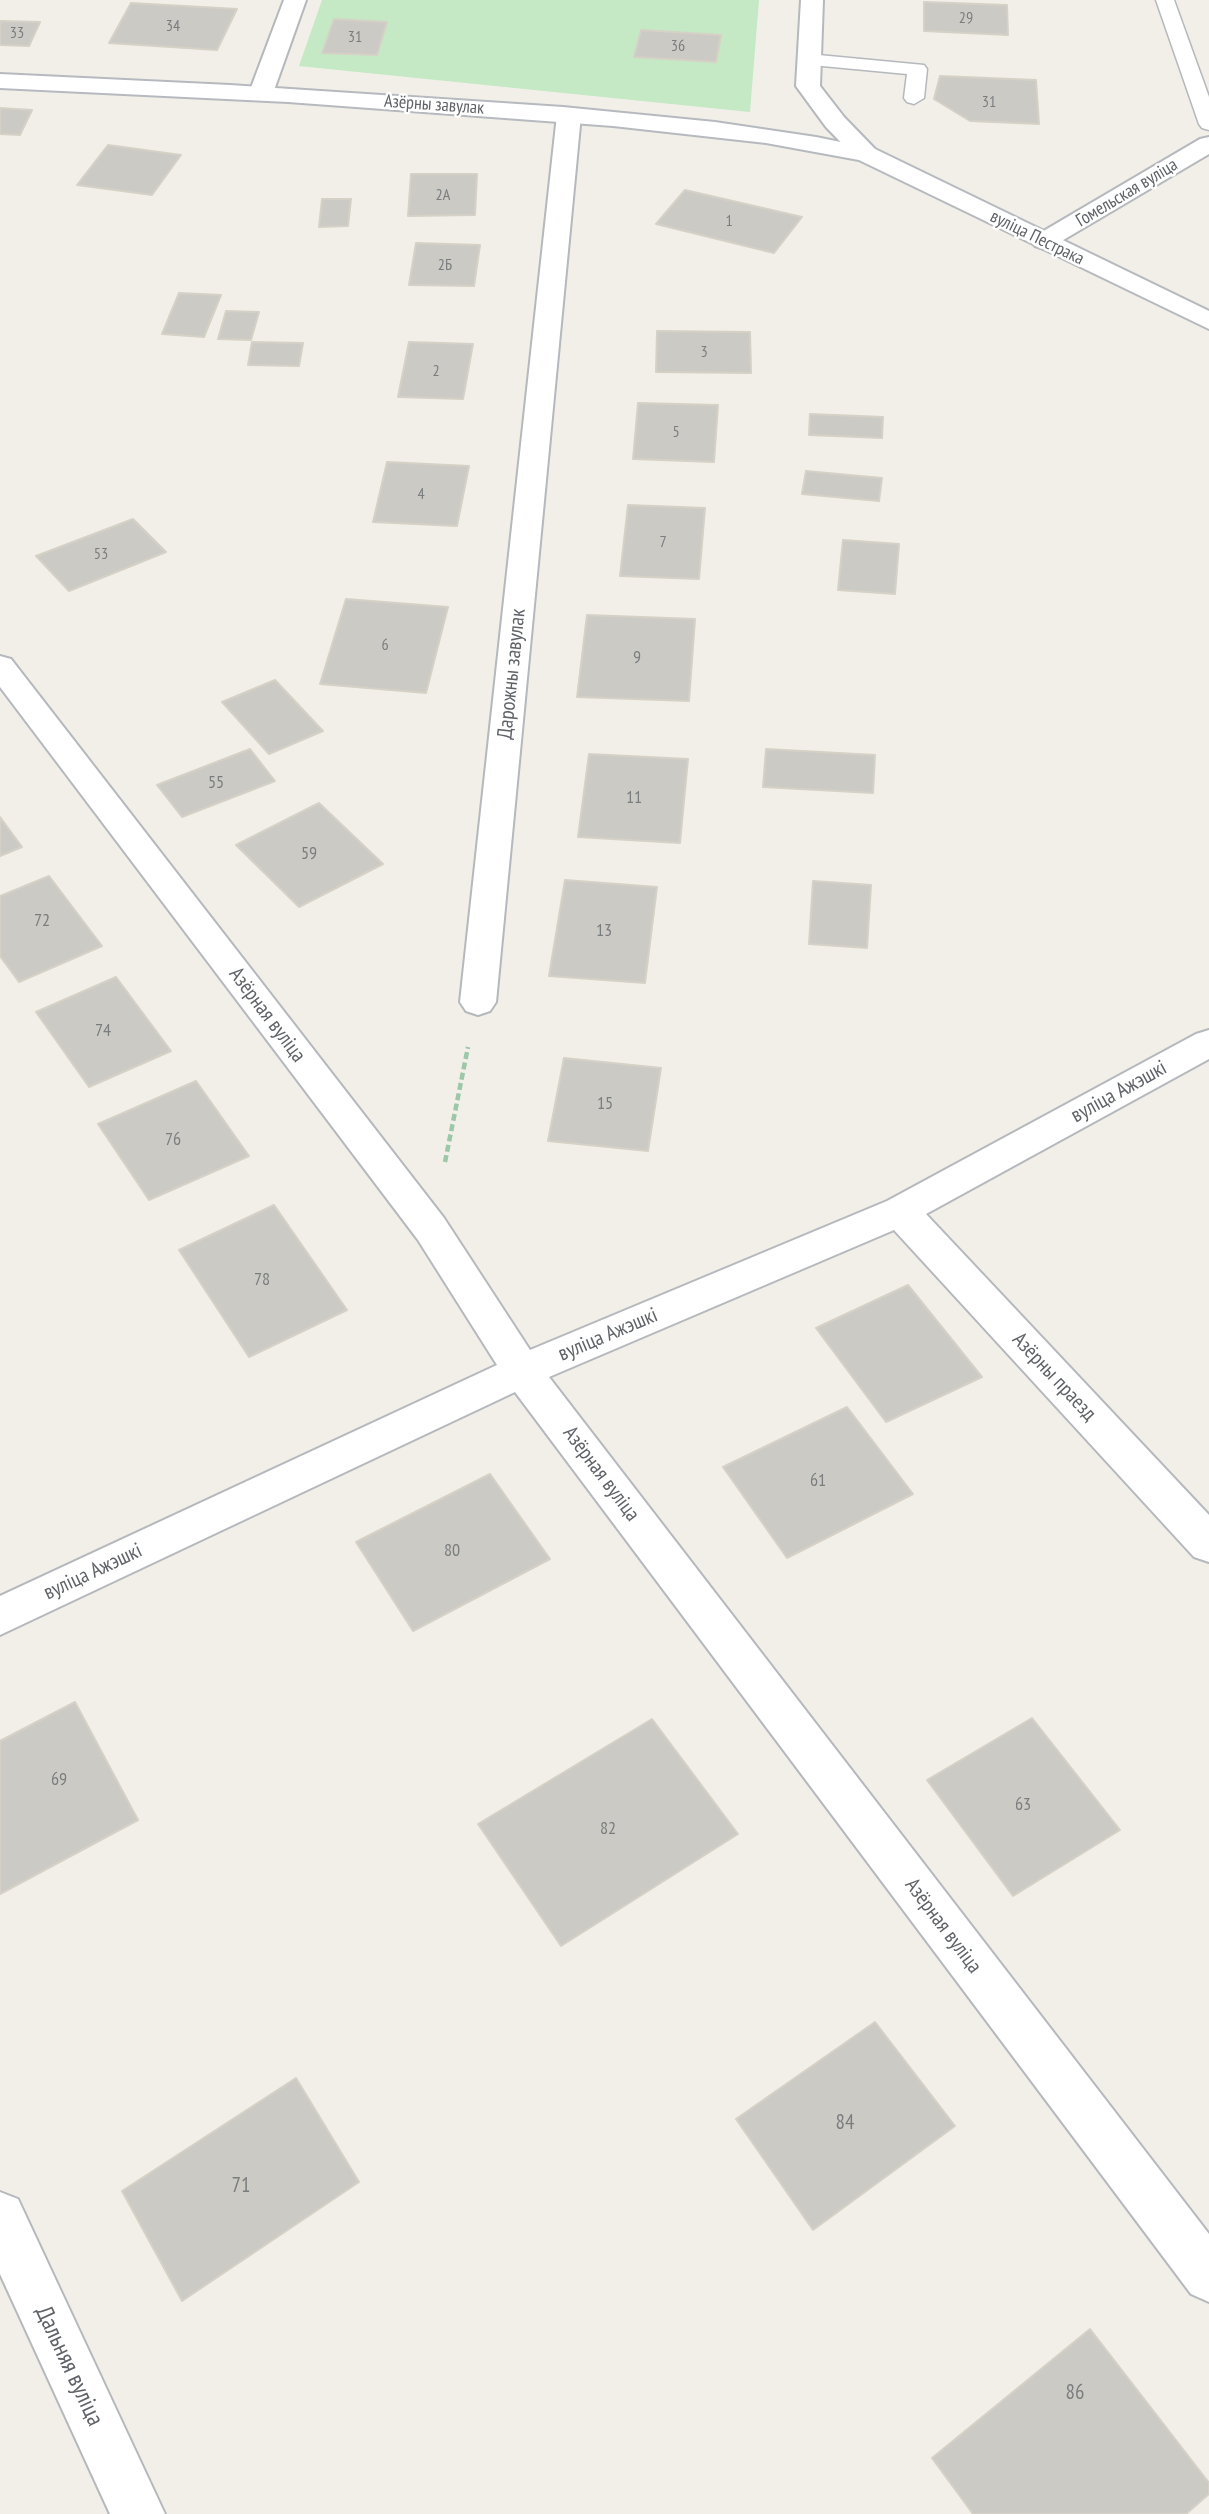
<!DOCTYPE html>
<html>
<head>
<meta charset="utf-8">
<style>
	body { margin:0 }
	canvas { display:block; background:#f1efe8 }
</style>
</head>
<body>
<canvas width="1209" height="2514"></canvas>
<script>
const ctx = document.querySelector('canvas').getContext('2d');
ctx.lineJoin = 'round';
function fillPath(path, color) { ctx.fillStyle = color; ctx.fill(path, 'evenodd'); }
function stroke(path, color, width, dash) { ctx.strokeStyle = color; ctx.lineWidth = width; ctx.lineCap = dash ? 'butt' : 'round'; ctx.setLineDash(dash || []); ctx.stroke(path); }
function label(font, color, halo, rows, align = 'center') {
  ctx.font = font + ' "PT Sans Narrow",sans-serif'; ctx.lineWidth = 5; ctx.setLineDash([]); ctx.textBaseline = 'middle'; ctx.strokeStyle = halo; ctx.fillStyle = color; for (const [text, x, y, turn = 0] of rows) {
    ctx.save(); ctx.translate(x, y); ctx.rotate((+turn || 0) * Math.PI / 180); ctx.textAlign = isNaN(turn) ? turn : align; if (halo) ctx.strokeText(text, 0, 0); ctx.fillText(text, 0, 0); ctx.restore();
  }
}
fillPath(new Path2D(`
	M322 0H759L750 112 299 66Z`), '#c5e8c5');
const building = new Path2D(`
	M924 2 1007 5 1008 35 924 31Z
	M131 3 237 9 217 50 109 43Z
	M334 19 387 22 377 55 322 53Z
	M0 21 40 22 29 46 0 45Z
	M641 30 721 35 716 62 634 57Z
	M940 76 1036 80 1039 124 970 121 934 99Z
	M0 108 32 110 20 135 0 134Z
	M108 145 181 155 152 195 77 185Z
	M411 174H477L475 215 408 216Z
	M685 190 802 217 774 253 656 224Z
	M322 199H351L348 226 319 227Z
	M416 243 480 245 474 286 409 285Z
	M179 293 221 295 204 337 162 334Z
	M226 311 259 312 251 340 218 339Z
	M657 331 750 332 751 373 656 372Z
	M252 342 303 343 299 366 248 365Z
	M409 342 473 344 463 399 398 397Z
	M638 403 718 405 714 462 633 459Z
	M810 414 883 417 882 438 809 435Z
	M387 462 469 466 457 526 373 522Z
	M806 471 882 478 879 501 802 494Z
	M628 505 705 508 699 579 620 576Z
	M133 519 166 552 69 591 36 556Z
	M843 540 899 544 895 594 838 590Z
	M346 599 448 607 426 693 320 684Z
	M587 615 695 619 689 701 577 697Z
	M275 680 323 731 269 754 222 702Z
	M250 749 275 781 182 817 157 785Z
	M766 749 875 755 873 793 763 787Z
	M589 754 688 759 680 843 578 837Z
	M319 803 383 864 299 907 236 845Z
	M0 817 22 847 0 856Z
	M49 876 102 946 19 982 0 956V896Z
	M565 880 657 887 645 983 549 976Z
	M813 881 871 885 867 948 809 944Z
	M116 977 171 1051 89 1087 36 1012Z
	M564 1058 661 1068 648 1151 548 1141Z
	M196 1081 249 1156 149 1200 98 1124Z
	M274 1205 347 1310 249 1357 179 1250Z
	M908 1285 982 1377 886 1422 816 1328Z
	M847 1407 913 1494 787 1558 723 1467Z
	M490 1474 550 1559 413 1631 356 1542Z
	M75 1702 138 1820 0 1894V1741Z
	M1032 1718 1120 1830 1013 1896 927 1780Z
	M652 1719 738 1834 561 1946 478 1824Z
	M875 2022 955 2126 813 2230 736 2119Z
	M296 2078 359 2182 182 2301 122 2191Z
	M1090 2329 1209 2483V2494L1186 2514H973L932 2458Z`);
fillPath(building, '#cccac5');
stroke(building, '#d6d1c6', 2);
const lane = new Path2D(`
	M1156 0H1174L1209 97V130L1202 128 1199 124Z
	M808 54 924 65 927 69 924 98 914 104 907 102 904 98 907 74 801 64 798 60Z`);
const street = new Path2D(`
	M284 0H306L273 93 269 98H253L249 93Z
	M801 0H823L820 86 844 117 875 149 878 154 875 159 866 161 857 159 826 127 796 86Z
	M569 108 577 110 581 115 496 1002 490 1011 478 1015 466 1011 460 1002 557 115 561 110Z
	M1209 137V154L1053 246 1044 249 1035 246 1031 241 1035 236 1200 139Z
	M0 656 11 659 444 1218 530 1350 887 1201 1196 1034 1209 1030V1059L926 1214 1209 1515V1562L1194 1557 894 1230 549 1377 1209 2234V2302L1191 2294 515 1392 0 1635V1596L497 1365 418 1240 0 687Z
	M0 2192 18 2199 165 2514H110L0 2274Z`);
const secondary = new Path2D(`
	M0 74 230 85 563 107 715 122 816 137 875 149 1209 311V329L859 160 766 143 613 126 288 102 0 88Z`);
stroke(lane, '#b5b8bc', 3);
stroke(street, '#b5b8bc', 4);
stroke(secondary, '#b6babf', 4);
stroke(new Path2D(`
	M445 1162 468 1047`), '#9cc7a9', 4.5, [7, 3.5]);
fillPath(lane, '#fff');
fillPath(street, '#fff');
fillPath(secondary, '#fff');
label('16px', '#7a7d7f', null, [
	["29",966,18],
	["34",173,26],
	["33",17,33],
	["31",355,37],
	["36",678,46],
	["31",989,102],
	["2А",443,195],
	["1",729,221],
	["2Б",445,265],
	["3",704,352],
	["2",436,371],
	["5",676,432],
	["4",421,494],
	["7",663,542],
	["53",101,554],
	["6",385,645]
]);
label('18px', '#5f6368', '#fff', [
	["Азёрны завулак",434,105,4],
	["Гомельская вуліца",1127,193,-31],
	["вуліца Пестрака",1037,238,26]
]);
label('18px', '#7a7d7f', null, [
	["9",637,658],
	["55",216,783],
	["11",634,798],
	["59",309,854],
	["72",42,921],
	["13",604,931],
	["74",103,1031],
	["15",605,1104],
	["76",173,1140],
	["78",262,1280],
	["61",818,1481],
	["80",452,1551],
	["69",59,1780],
	["63",1023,1805],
	["82",608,1829]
]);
label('21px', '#5f6368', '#fff', [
	["Дарожны завулак",512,674,-84],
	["Азёрная вуліца",267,1015,53],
	["вуліца Ажэшкі",1119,1092,-29],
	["вуліца Ажэшкі",608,1335,-23],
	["Азёрны праезд",1054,1377,47],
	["Азёрная вуліца",601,1474,53],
	["вуліца Ажэшкі",93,1572,-25],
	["Азёрная вуліца",943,1926,53]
]);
label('21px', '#7a7d7f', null, [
	["84",845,2123],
	["71",241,2186],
	["86",1075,2393]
]);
label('24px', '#5f6368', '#fff', [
	["Дальняя вуліца",69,2366,65]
]);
</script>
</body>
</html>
